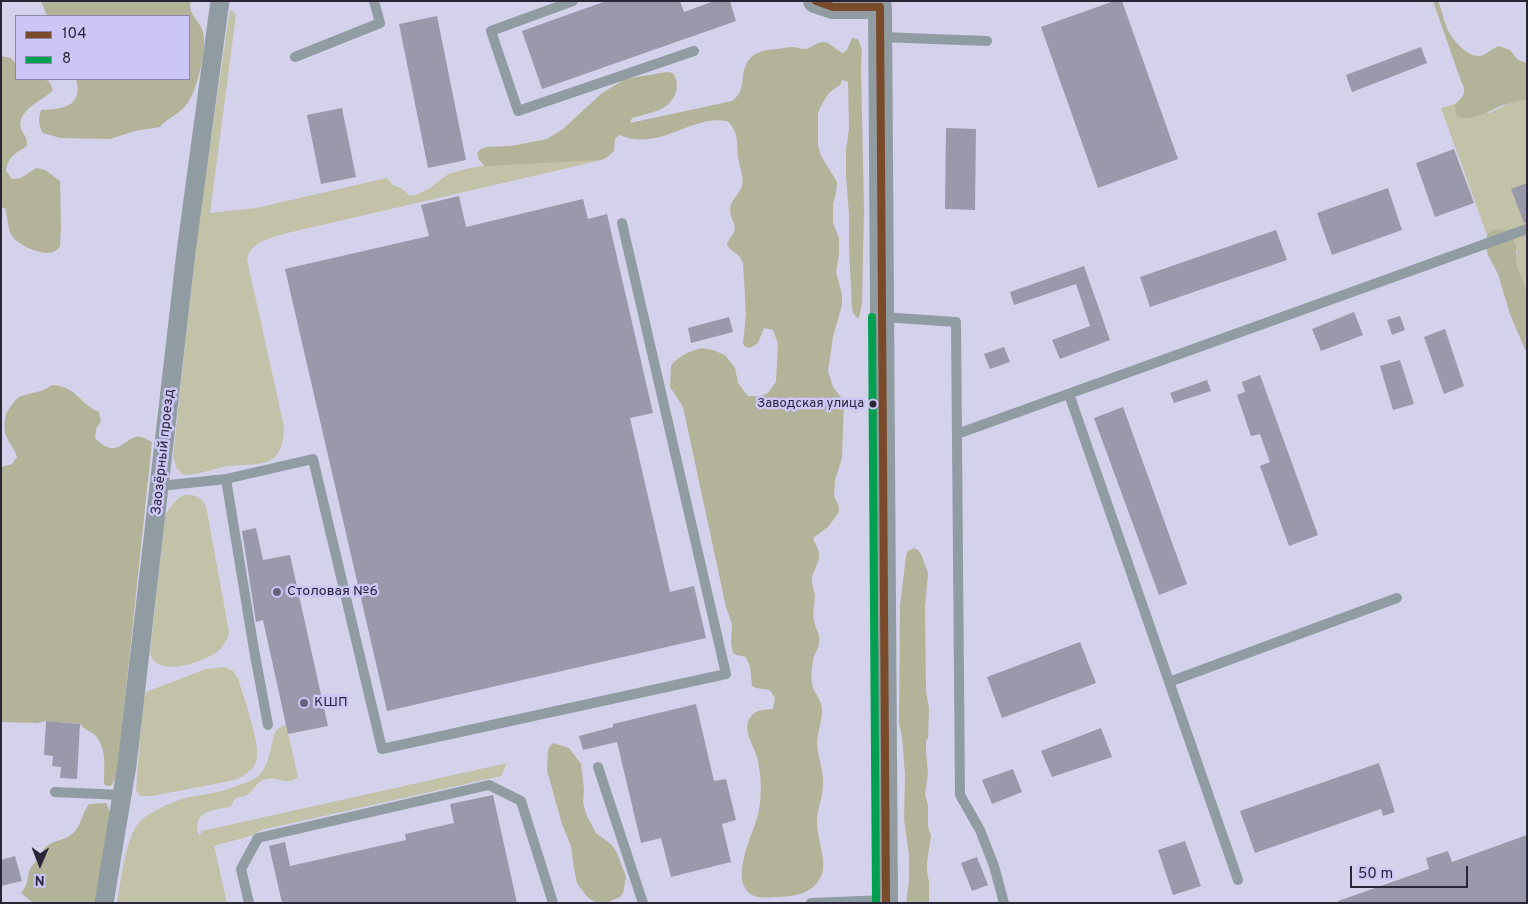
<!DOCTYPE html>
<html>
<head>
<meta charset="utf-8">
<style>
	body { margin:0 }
	#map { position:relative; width:1528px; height:904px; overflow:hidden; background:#d4d1eb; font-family:Overpass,sans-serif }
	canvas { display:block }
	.frame { position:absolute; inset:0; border:2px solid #292638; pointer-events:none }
	.legend { position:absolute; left:15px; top:15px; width:175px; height:65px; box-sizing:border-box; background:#ccc6f6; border:1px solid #8b86aa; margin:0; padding:6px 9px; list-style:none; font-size:15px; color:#292638 }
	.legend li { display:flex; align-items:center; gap:10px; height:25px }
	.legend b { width:25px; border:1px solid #8b86aa }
	.north { position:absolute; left:15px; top:839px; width:50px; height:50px; -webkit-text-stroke:4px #ccc6f6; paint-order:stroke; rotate:181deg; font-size:14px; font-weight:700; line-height:20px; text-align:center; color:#292638 }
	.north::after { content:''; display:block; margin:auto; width:18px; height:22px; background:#292638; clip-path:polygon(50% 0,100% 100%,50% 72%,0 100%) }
	.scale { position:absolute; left:1350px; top:866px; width:118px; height:22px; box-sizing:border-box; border:2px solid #292638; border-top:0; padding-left:6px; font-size:15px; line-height:18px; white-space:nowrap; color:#292638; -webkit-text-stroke:4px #ccc6f6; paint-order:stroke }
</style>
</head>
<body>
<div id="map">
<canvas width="1528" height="904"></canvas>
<div class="frame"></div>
<ul class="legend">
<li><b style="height:6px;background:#7a4b2a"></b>104</li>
<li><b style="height:6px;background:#02a050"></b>8</li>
</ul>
<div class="north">N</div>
<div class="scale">50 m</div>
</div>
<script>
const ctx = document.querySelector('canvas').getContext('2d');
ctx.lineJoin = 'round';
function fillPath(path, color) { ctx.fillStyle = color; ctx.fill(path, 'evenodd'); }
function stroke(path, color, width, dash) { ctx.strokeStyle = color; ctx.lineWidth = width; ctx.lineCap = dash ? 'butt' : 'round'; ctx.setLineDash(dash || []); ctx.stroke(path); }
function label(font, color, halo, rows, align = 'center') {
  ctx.font = font + ' Overpass,sans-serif'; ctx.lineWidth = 5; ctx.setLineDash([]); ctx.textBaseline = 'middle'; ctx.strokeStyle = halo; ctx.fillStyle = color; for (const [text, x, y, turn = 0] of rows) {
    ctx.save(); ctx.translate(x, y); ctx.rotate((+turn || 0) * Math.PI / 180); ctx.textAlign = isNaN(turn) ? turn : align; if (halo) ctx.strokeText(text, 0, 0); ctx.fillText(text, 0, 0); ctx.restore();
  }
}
fillPath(new Path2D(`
	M230 9 236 15 210 213 256 208 387 178 393 185 401 188 410 196 418 194 430 188 448 174 466 169 493 164 608 154 606 158 602 160 283 234C269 239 251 242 247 259L284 427C283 474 256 461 223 467 209 470 198 475 184 475L177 469 173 456 198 228Z
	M1527 99V293C1522 280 1513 265 1517 252L1508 230C1499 229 1493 229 1487 235L1441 108 1455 104V110L1489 113 1512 102Z
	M184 495C195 494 200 497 206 506L229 632C228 639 223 647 217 652 203 662 156 679 150 653L165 516C169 508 176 499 184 495Z
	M225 667 233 671 238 678C243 696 262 747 256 762 253 770 243 777 235 780L152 796H140L136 791 143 699 146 692 206 669Z
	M284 725H286L298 777C286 787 280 776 267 779 255 781 255 791 245 796 241 797 237 796 234 800 233 802 232 805 230 807 212 810 191 811 199 836L202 831 507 763 501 776 261 830 254 835 214 846 227 903H117C121 882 125 842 137 825 144 814 170 803 182 799 200 794 217 794 234 787 243 783 255 781 261 773 271 760 270 745 276 730Z`), '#c2c2a9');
fillPath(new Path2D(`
	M41 1H191C187 12 198 20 202 29 209 44 197 91 187 104 180 114 167 118 160 127L135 131 110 139 60 138 43 133C38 124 38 119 41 110 62 109 84 107 76 79H189V16H47Z
	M1433 1H1438C1442 10 1443 19 1447 28 1451 38 1466 56 1478 56 1486 56 1492 48 1499 46L1510 50 1518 60 1527 63V99C1518 101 1509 103 1500 106 1485 113 1473 122 1456 116L1455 104C1464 97 1467 91 1461 81Z
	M852 38 858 39 862 50 861 67 864 210 862 302 860 314 858 319 853 313 852 307 849 248V215L846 176V149L849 129 848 82 842 80 840 85 830 92 826 97 820 108 818 114V145L821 156 837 182 836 193 833 204V223L839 238V255L836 272 842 294V305L833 337 828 371 833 387 844 401 842 458 835 480 834 496 839 507V512L828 527 813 538C815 544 819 549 819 555 819 563 814 570 812 577 811 583 814 589 815 595 815 603 812 614 814 621 815 629 821 634 819 643 819 648 815 652 814 657 812 664 811 675 812 683 813 693 823 701 822 711 822 721 818 731 817 741 817 756 823 767 823 781 824 794 818 806 817 819 816 835 827 861 822 874 814 894 796 896 778 897 770 897 760 899 752 895 727 879 756 830 759 810 762 795 761 776 758 761 756 749 744 734 748 722 753 709 762 710 773 709L775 698 770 690 756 688 752 686 750 666 746 657 737 655 733 653 731 643 732 624 726 607 683 407 670 387 671 366 673 363 680 357 689 352 701 348 713 350 725 355 735 368 738 383 748 396H761L768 393 776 382 778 344 773 330 764 328 758 343 750 348 745 347 743 343 746 314 743 263C739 252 733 254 727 245 728 239 732 237 734 232 738 224 727 216 731 205 733 198 741 192 742 185 744 177 740 169 739 162 736 147 740 131 727 121 689 115 661 152 619 135L615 139 614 151 606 158 598 160 485 166 479 160 477 153 481 149 487 147 511 146 547 139 563 129 602 93 625 79 667 72 673 73C681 85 676 101 663 108 654 113 642 115 632 118L630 123 732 101C746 91 740 78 746 65 752 51 765 50 778 49 783 48 788 47 794 47 798 48 801 49 805 49 812 48 816 42 823 42 831 42 835 50 843 53L847 50Z
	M1 56 11 58 16 64V79H42L49 81 53 90C44 100 16 110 21 128 23 136 27 134 27 146 15 154 8 156 6 171L12 179 21 178 36 168 45 170 60 181 61 227 60 246C59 248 57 250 55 251 45 258 18 245 12 236 8 229 7 217 6 209L1 207Z
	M1497 229 1508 230 1516 245V263L1527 293V354L1510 314 1498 274 1488 255 1486 248 1487 235 1491 231Z
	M52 385C78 387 78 403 99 412L101 421 96 429 95 438C119 463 124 434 141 437 145 438 149 441 152 442L118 765 115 779 111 786H106L104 783C104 768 107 749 96 736 91 731 84 730 80 724L46 721 37 723 1 722V467L12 464 17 457C15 449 9 443 6 436 3 426 4 413 11 406 14 402 17 397 22 396 35 391 40 394 52 385Z
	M914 548 918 550 921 554 928 573 925 606 926 691 929 708 928 738 926 741V753L928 773 925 795 928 805V826L931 836 927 862V872L929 882V903H906L909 881V855L904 819 905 775 902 737 899 723 900 606 906 556 908 551Z
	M553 743 569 748 581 764 584 790 583 802 586 814 596 833 612 845 617 853 626 877 623 893 620 897 608 902H595L591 900 585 894 577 883 574 869 571 846 562 824 547 770 548 750 550 746Z
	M106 803 110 812 96 903H33L21 893C28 885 27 881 29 872 31 865 37 861 41 856 42 854 43 850 44 849 51 840 64 841 72 834 81 827 82 813 89 804Z`), '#b2b398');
fillPath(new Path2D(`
	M606 1H680L684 12 714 1H730L736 21 542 89 522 31Z
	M1114 1H1122L1178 159 1098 188 1041 27Z
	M437 16 466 160 428 168 399 24Z
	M1421 47 1427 63 1352 92 1346 75Z
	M342 108 356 177 321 184 307 115Z
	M946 128 976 129 975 210 945 209Z
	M1454 149 1474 203 1435 217 1416 163Z
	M1527 183V222L1524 223 1511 189Z
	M1388 188 1402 230 1332 255 1317 213Z
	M459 196 466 227 583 199 588 219 607 214 653 413 630 418 670 592 694 586 706 638 387 711 285 269 429 236 421 205Z
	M1276 230 1287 260 1150 307 1140 277Z
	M1084 266 1110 340 1060 359 1052 340 1090 326 1076 284 1014 305 1010 292Z
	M1354 312 1363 335 1321 351 1312 329Z
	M1400 316 1405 330 1392 335 1387 320Z
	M729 317 733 332 691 343 688 328Z
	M1445 329 1464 386 1444 394 1424 337Z
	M1004 347 1010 362 990 369 984 354Z
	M1400 360 1414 404 1393 410 1380 366Z
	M1260 375 1318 535 1289 546 1260 466 1270 462 1260 434 1251 436 1237 395 1245 392 1242 382Z
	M1207 380 1211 391 1174 403 1170 393Z
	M1123 407 1187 584 1159 595 1094 418Z
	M256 528 263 560 290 555 328 726 288 734 263 620 256 622 242 531Z
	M1080 642 1096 683 1002 718 987 677Z
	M696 704 714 781 726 779 736 820 722 824 731 862 671 877 661 838 641 843 617 742 583 750 579 736 613 727V724Z
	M46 721 80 724 77 779 60 778 61 767 52 766 53 756 44 755Z
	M1101 728 1112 757 1052 777 1041 751Z
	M1379 763 1395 812 1383 816 1381 809 1255 853 1240 811Z
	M1013 769 1022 792 992 804 982 780Z
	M493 795 517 903H282L269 846 285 842 290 866 406 840 405 834 454 823 450 804Z
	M1527 835V903H1338V901L1429 869 1426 858 1448 851 1452 862Z
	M1185 841 1201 886 1173 895 1158 850Z
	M15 856 22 881 1 886V860Z
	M977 857 988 885 972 891 961 863Z`), '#9a98ab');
stroke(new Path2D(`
	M573 1 491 31 518 111 694 51
	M880 37 987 41
	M295 57 380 23 374 1
	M882 317 956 322 960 795 980 830 994 866 1004 903
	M1069 394 1238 880
	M957 434 1527 229
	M226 479 254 650 268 725
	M160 486 226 479 313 459 382 749 726 674 622 223
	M1169 682 1397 598
	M598 767 643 903
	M55 792 122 795
	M249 903 241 869 258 838 489 785 521 801 553 903
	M811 903 886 900`), '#919ca2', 10);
stroke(new Path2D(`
	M104 903 127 765 186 252 220 1`), '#919ca2', 19);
stroke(new Path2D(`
	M815 1 833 7H880L886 903`), '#919ca2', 24);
stroke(new Path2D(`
	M816 1 833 7H880
	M880 7 886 903`), '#7a4b2a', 8);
stroke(new Path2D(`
	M872 317 876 903`), '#02a050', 8);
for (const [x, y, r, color] of [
	[873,404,4.5,"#292638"],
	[277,592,5,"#656277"],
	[304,703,5,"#656277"]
]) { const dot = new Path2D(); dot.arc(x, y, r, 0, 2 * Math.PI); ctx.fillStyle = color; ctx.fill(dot); stroke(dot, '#ccc6f6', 2); }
label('13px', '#292638', '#ccc6f6', [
	["Заводская улица",864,404]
], 'right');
label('14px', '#292638', '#ccc6f6', [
	["Заозёрный проезд",164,452,-84]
]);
label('14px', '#292638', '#ccc6f6', [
	["Столовая №6",287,592],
	["КШП",314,703]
], 'left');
</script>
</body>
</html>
